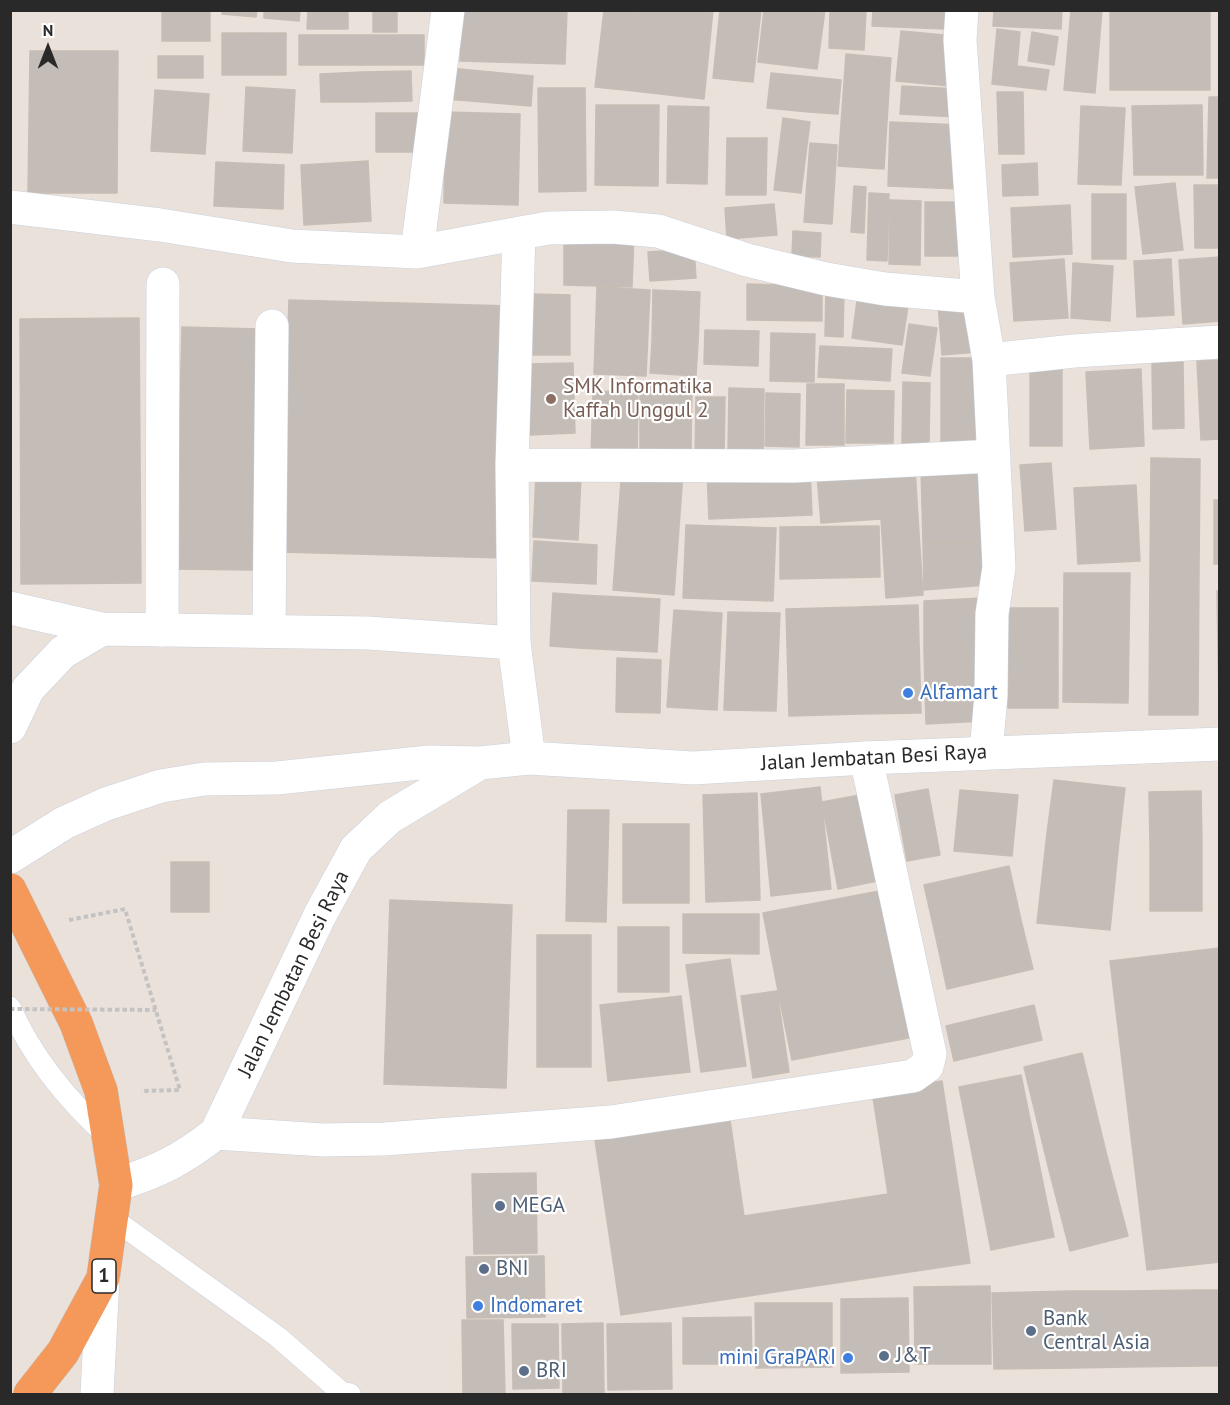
<!DOCTYPE html>
<html>
<head>
<meta charset="utf-8">
<style>
	body { margin:0 }
	#map { position:relative; width:1230px; height:1405px; overflow:hidden; background:#ebe1db; font-family:"PT Sans",sans-serif }
	canvas { display:block }
	.frame { position:absolute; inset:0; border:12px solid #292929; pointer-events:none }
	.north { position:absolute; left:18px; top:18px; width:60px; height:60px; -webkit-text-stroke:4px #fff; paint-order:stroke; rotate:0deg; font-size:16px; font-weight:700; line-height:24px; text-align:center; color:#292929 }
	.north::after { content:''; display:block; margin:auto; width:21px; height:27px; background:#292929; clip-path:polygon(50% 0,100% 100%,50% 72%,0 100%) }
</style>
</head>
<body>
<div id="map">
<canvas width="1230" height="1405"></canvas>
<div class="frame"></div>
<div class="north">N</div>
</div>
<script>
const ctx = document.querySelector('canvas').getContext('2d');
ctx.lineJoin = 'round';
function fillPath(path, color) { ctx.fillStyle = color; ctx.fill(path, 'evenodd'); }
function stroke(path, color, width, dash) { ctx.strokeStyle = color; ctx.lineWidth = width; ctx.lineCap = dash ? 'butt' : 'round'; ctx.setLineDash(dash || []); ctx.stroke(path); }
function label(font, color, halo, rows, align = 'center') {
  ctx.font = font + ' "PT Sans",sans-serif'; ctx.lineWidth = 4.5; ctx.setLineDash([]); ctx.textBaseline = 'middle'; ctx.strokeStyle = halo; ctx.fillStyle = color; for (const [text, x, y, turn = 0] of rows) {
    ctx.save(); ctx.translate(x, y); ctx.rotate((+turn || 0) * Math.PI / 180); ctx.textAlign = isNaN(turn) ? turn : align; if (halo) ctx.strokeText(text, 0, 0); ctx.fillText(text, 0, 0); ctx.restore();
  }
}
const building = new Path2D(`
	M162 10H210V41H162Z
	M223 10H257L256 17 222 14Z
	M264 10H300L299 21 264 18Z
	M308 10H348V29H307Z
	M462 10H567L565 64 460 61Z
	M604 10H634L625 90 595 87Z
	M634 10H713L704 99 625 90Z
	M720 10H761L753 82 713 78Z
	M764 10H825L817 69 758 62Z
	M830 10H866L864 50 829 48Z
	M873 10H946L945 29 872 26Z
	M994 10H1062L1061 29 993 26Z
	M1071 10H1102L1095 93 1064 90Z
	M1110 10H1210V90H1110Z
	M373 12H397V32H373Z
	M997 29 1020 32 1017 66 1049 70 1046 90 992 84Z
	M901 31 955 36 950 86 896 81Z
	M1032 32 1058 37 1054 65 1028 61Z
	M222 33H256V75H222Z
	M256 33H286V75H256Z
	M299 35H424V65H299Z
	M30 51H118L117 193H28Z
	M846 54 891 58 884 169 838 166Z
	M158 56H203V78H158Z
	M449 68 533 76 531 106 446 99Z
	M411 71 412 101 362 102V72Z
	M362 72V102H321L320 74Z
	M771 73 812 77 809 112 767 108Z
	M812 77 841 80 838 114 809 112Z
	M902 86 959 89 957 117 900 114Z
	M246 87 295 90 292 153 243 151Z
	M538 88H585L586 191 539 192Z
	M155 90 209 94 205 154 151 151Z
	M997 92H1023L1024 154H999Z
	M1209 97H1220V178H1207Z
	M596 105H659L658 186 595 185Z
	M1202 105 1203 175H1134L1132 106Z
	M668 106 709 107 707 184 667 183Z
	M1081 106 1125 108 1121 185 1078 184Z
	M445 112 520 114 518 205 444 203Z
	M376 113H423V152H376Z
	M783 118 810 122 801 193 774 190Z
	M890 122 962 125 960 189 888 186Z
	M727 138H767L766 195H726Z
	M810 143 837 145 832 224 804 222Z
	M368 161 371 221 304 225 301 165Z
	M216 162 284 165 283 209 214 206Z
	M1037 163 1038 195 1003 196 1002 165Z
	M1175 183 1183 250 1143 254 1135 187Z
	M1194 185H1220V248H1195Z
	M854 186 866 187 864 233 851 232Z
	M869 193 889 194 887 261 867 260Z
	M1092 194H1126V259H1092Z
	M890 200 921 201 920 265 889 264Z
	M925 202H967V256H925Z
	M774 204 777 235 727 239 725 208Z
	M1070 205 1072 254 1013 257 1011 208Z
	M793 231 821 233 820 257 792 256Z
	M564 233 634 234 632 287 564 285Z
	M694 249 696 278 650 281 648 252Z
	M1220 257V321L1183 324 1179 260Z
	M1064 259 1068 318 1014 321 1010 263Z
	M1171 259 1174 315 1137 317 1134 261Z
	M1073 263 1113 266 1110 321 1071 318Z
	M747 284 822 286V321L747 320Z
	M597 287 650 290 646 376 594 374Z
	M826 288 844 289 843 337 825 336Z
	M653 290 700 292 698 343 652 342Z
	M858 293 909 300 902 345 852 338Z
	M534 294 570 295V355H533Z
	M289 300 512 306 509 423 285 417Z
	M973 301 978 352 942 355 938 304Z
	M139 318 141 583 21 584 20 319Z
	M909 324 937 328 930 376 902 373Z
	M182 327 260 329 253 570 176 569Z
	M705 330 759 331 758 366 704 364Z
	M771 333 815 334 814 382 770 381Z
	M652 342 698 343 696 376 650 373Z
	M820 346 892 349 890 381 818 377Z
	M941 358H985V400H941Z
	M1220 360V439L1201 440 1197 361Z
	M1183 362 1184 428 1153 429 1152 363Z
	M573 363 575 433 530 435 528 364Z
	M1030 365H1062V446H1030Z
	M1141 369 1144 446 1090 449 1086 372Z
	M903 382 930 383 929 443H902Z
	M807 384H844V445H806Z
	M640 385H692L691 451 640 450Z
	M729 388 764 389 763 453H728Z
	M847 390 894 391 893 443H846Z
	M593 391 638 392 637 458 591 457Z
	M766 393 800 394 799 447 765 446Z
	M696 397H725L724 458H695Z
	M941 400H985V447H941Z
	M285 417 509 423 505 558 281 552Z
	M1151 458 1200 459 1199 571 1150 570Z
	M1051 463 1056 529 1025 531 1020 465Z
	M622 468 683 473 674 595 613 590Z
	M810 468 812 515 709 519 707 472Z
	M915 468 918 517 881 519 877 471Z
	M991 468V543H923L921 469Z
	M877 471 881 519 821 523 817 475Z
	M536 475 581 477 578 540 533 537Z
	M1136 485 1140 561 1078 564 1074 488Z
	M1214 500H1220V564H1214Z
	M918 517 923 595 886 598 881 519Z
	M686 525 776 528 773 601 683 598Z
	M879 526 880 577 780 579V527Z
	M534 541 597 545 596 584 532 581Z
	M923 543H991L986 585 924 590Z
	M1150 570 1199 571 1198 715H1149Z
	M1064 573H1130L1128 703 1063 702Z
	M1217 591H1220V709H1219Z
	M553 593 581 595 578 648 550 646Z
	M581 595 660 599 657 652 578 648Z
	M983 598 980 649 924 652V601Z
	M918 605 921 713 860 714 857 607Z
	M857 607 860 714 789 716 786 609Z
	M1008 608H1058V680H1008Z
	M674 610 722 613 717 710 667 707Z
	M728 612 780 613 776 711 724 710Z
	M980 649 983 721 926 724 924 652Z
	M617 658 661 660 660 713 616 712Z
	M1008 680H1058V708H1008Z
	M1054 780 1125 788 1119 841 1047 833Z
	M820 787 831 889 771 896 761 794Z
	M928 789 940 855 907 861 895 795Z
	M960 790 1018 795 1012 856 954 851Z
	M1201 791 1202 844H1150L1149 792Z
	M757 793 760 900 706 902 703 795Z
	M865 794 882 880 838 889 822 802Z
	M568 810H609L606 922 566 921Z
	M623 824H689V903H623Z
	M1047 833 1119 841 1110 930 1037 923Z
	M1150 844H1202V911H1150Z
	M171 862H209V912H171Z
	M1009 866 1021 920 936 938 924 885Z
	M890 889 908 977 780 1001 763 913Z
	M390 900 512 905 506 1088 384 1084Z
	M683 914H759V954L683 953Z
	M1021 920 1033 969 947 989 936 938Z
	M618 927H669V992H618Z
	M537 935H591V1067H537Z
	M1220 948V1262L1147 1270 1110 961Z
	M730 959 746 1066 701 1072 686 965Z
	M908 977 919 1036 792 1060 780 1001Z
	M777 991 789 1072 753 1078 741 996Z
	M681 996 690 1072 608 1081 600 1005Z
	M1034 1005 1042 1040 954 1061 946 1026Z
	M1082 1053 1107 1156 1049 1170 1024 1067Z
	M1021 1075 1054 1237 991 1250 959 1087Z
	M942 1081 970 1263 621 1315 594 1133 729 1113 744 1216 888 1194 872 1091Z
	M1107 1156 1128 1236 1070 1251 1049 1170Z
	M536 1173 537 1253 474 1254 472 1174Z
	M544 1256 545 1317 467 1318 466 1257Z
	M990 1286 991 1364H915L914 1287Z
	M1201 1290 1202 1366 1127 1367 1126 1291Z
	M1201 1290H1220V1366H1202Z
	M1071 1291 1073 1368 994 1369 992 1293Z
	M1071 1291H1126L1127 1367 1073 1368Z
	M908 1298 909 1372 841 1373V1299Z
	M755 1303H832V1367L756 1368Z
	M751 1317 752 1364H683V1318Z
	M462 1320H503L505 1394H463Z
	M603 1323 604 1394H563L562 1324Z
	M671 1323 672 1389 608 1390 607 1324Z
	M512 1324H558L559 1388 513 1389Z`);
fillPath(building, '#c4bdb7');
stroke(building, '#c6bdb5', 1.5);
const service = new Path2D(`
	M10 1007C33 1059 67 1100 109 1138
	M112 1218 278 1337 341 1392 350 1394`);
const minor = new Path2D(`
	M962 10 960 40 978 297 989 360 997 525 999 567 992 614 991 695 986 753
	M10 207 160 225 292 246 417 252 548 228 613 227 658 231 747 260 826 279 885 289 978 297
	M417 252 448 10
	M989 360 1074 351 1220 342
	M512 465 794 466 994 456
	M162 630 163 284
	M269 631 272 326
	M514 643 512 465 519 233
	M216 1133 323 1140 385 1139 611 1122 913 1076 927 1066 930 1054 866 758`);
const tertiary = new Path2D(`
	M10 608 102 629 368 633 514 643 529 758
	M10 727 28 689 63 652 102 629
	M10 857 64 823 106 804 161 786 204 779 277 778 429 762 480 763 529 758 693 768 866 758 1220 744
	M116 1185C159 1171 180 1161 216 1133L320 915 356 849 390 817 480 763`);
const secondary = new Path2D(`
	M97 1394 103 1278`);
const trunk = new Path2D(`
	M10 890 76 1023 101 1091 116 1185 103 1278 63 1352 30 1394`);
stroke(service, '#c9d0db', 22);
stroke(minor, '#c9d0db', 34);
stroke(tertiary, '#c9d0db', 34);
stroke(secondary, '#c9d0db', 34);
stroke(trunk, '#c3c3c3', 34);
stroke(new Path2D(`
	M69 920 125 909 180 1090 141 1091`), '#c3c3c3', 4, [4.5, 3]);
stroke(service, '#fff', 21);
stroke(minor, '#fff', 33);
stroke(tertiary, '#fff', 33);
stroke(secondary, '#fff', 33);
stroke(trunk, '#f4995a', 33);
stroke(new Path2D(`
	M10 1009 156 1010`), '#c3c3c3', 4, [4.5, 3]);
for (const [x, y, r, color] of [
	[551,399,6,"#8d6e63"],
	[908,693,6,"#3f7fe0"],
	[500,1206,6,"#5c6f8a"],
	[484,1269,6,"#5c6f8a"],
	[478,1306,6,"#3f7fe0"],
	[1031,1331,6,"#5c6f8a"],
	[884,1356,6,"#5c6f8a"],
	[848,1358,6,"#3f7fe0"],
	[524,1371,6,"#5c6f8a"]
]) { const dot = new Path2D(); dot.arc(x, y, r, 0, 2 * Math.PI); ctx.fillStyle = color; ctx.fill(dot); stroke(dot, '#fff', 2); }
for (const [x, y, w] of [
	[104,1276,24]
]) { const box = new Path2D(); box.roundRect(x - w / 2, y - 17, w, 34, 4.5); ctx.fillStyle = '#fff'; ctx.fill(box); stroke(box, '#292929', 1.5); }
label('bold 20px', '#292929', null, [
	["1",104,1276]
]);
label('21px', '#785e54', '#fff', [
	["SMK Informatika",563,387],
	["Kaffah Unggul 2",563,411]
], 'left');
label('21px', '#366cbe', '#fff', [
	["Alfamart",920,693],
	["Indomaret",490,1306],
	["mini GraPARI",836,1358,"right"]
], 'left');
label('21px', '#292929', '#fff', [
	["Jalan Jembatan Besi Raya",874,758,-3],
	["Jalan Jembatan Besi Raya",294,974,-64]
]);
label('21px', '#4e5e75', '#fff', [
	["MEGA",512,1206],
	["BNI",496,1269],
	["Bank",1043,1319],
	["Central Asia",1043,1343],
	["J&T",896,1356],
	["BRI",536,1371]
], 'left');
</script>
</body>
</html>
